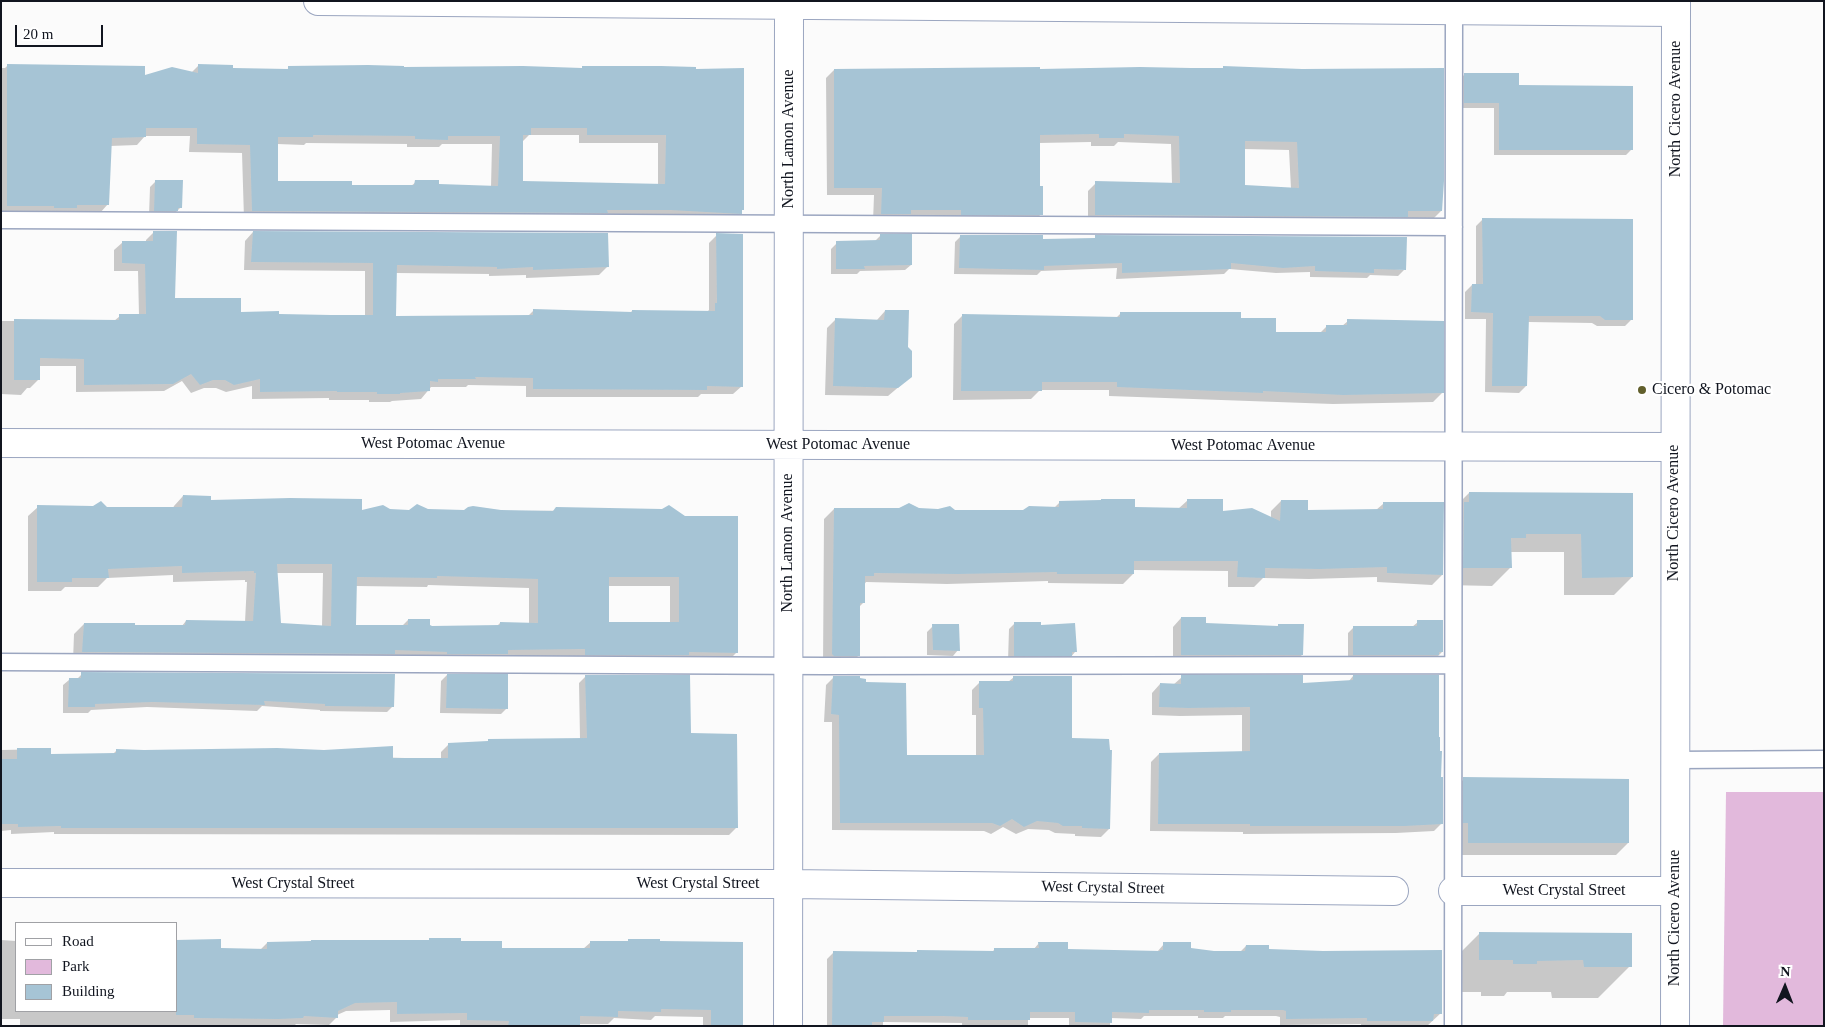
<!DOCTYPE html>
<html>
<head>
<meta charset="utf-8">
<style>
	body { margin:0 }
	#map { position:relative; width:1825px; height:1027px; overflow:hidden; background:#fbfbfb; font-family:"Times New Roman",serif }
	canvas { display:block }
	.frame { position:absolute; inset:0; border:2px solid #11151f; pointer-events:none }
	.legend { position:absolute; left:15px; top:922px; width:162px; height:90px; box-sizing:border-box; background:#fff; border:1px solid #a0a1a5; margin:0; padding:6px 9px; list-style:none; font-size:15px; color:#11151f }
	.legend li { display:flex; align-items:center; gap:10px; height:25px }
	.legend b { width:25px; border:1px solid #a0a1a5 }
	.north { position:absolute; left:1760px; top:962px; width:50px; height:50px; -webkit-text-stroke:4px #fff; paint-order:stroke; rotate:1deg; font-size:14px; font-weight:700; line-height:20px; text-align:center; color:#11151f }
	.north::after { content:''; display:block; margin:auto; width:18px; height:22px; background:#11151f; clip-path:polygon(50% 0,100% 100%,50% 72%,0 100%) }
	.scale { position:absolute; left:15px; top:25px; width:88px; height:22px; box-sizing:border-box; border:2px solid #11151f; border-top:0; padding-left:6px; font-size:15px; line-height:18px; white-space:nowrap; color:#11151f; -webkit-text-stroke:4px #fff; paint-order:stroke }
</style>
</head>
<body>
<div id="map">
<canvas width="1825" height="1027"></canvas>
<div class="frame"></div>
<ul class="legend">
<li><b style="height:6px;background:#fff"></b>Road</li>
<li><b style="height:14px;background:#e2b9dc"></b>Park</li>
<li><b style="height:14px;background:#a6c4d5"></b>Building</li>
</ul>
<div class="north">N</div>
<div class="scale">20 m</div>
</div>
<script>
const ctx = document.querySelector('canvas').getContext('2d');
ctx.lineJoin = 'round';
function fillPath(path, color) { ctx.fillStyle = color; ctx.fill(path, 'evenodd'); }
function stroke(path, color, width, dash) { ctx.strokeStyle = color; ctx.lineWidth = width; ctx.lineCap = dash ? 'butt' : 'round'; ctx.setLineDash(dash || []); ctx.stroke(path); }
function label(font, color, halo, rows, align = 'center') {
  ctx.font = font + ' "Times New Roman",serif'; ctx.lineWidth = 4.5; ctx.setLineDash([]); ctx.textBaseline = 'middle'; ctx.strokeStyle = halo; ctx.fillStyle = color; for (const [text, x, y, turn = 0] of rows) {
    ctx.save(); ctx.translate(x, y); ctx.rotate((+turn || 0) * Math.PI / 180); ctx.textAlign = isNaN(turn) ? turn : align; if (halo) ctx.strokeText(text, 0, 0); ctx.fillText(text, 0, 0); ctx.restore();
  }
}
fillPath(new Path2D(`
	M1726 792H1824V1026H1723Z`), '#e2b9dc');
fillPath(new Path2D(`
	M8 65 144 76 191 73 199 65 231 69 286 70 289 68 581 70 661 67 741 213 733 221 244 219 242 153 189 152 190 136H145L137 145 110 146 108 204 100 213 1 214V68H5ZM529 135H579V143H658V185L521 182 522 142ZM306 143 407 144V147H439L442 144H492L491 187 438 185 416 182 411 186H350L276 182 277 144 304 145Z
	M1223 68 1441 211 1433 219 1404 218 1398 224 1088 223V191L1096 183 1172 184 1171 144 1118 142 1114 146H1091V142L1039 143V187L1041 214 1033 223 873 222 874 195H827L826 78 834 70 1222 69ZM1243 149 1289 150 1291 189 1244 186Z
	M1464 75 1517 86 1631 150 1626 155H1494V108H1459V80Z
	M156 181 181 207 175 213 149 216 150 187Z
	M1483 219 1632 319 1625 326H1597L1592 323 1528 322 1526 386 1519 393 1485 392 1486 319H1465V292L1472 285H1476V226Z
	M154 232 174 299 239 313 278 315 365 316V271L244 270 245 241 253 232 607 267 599 275 526 278V275L489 276V274L396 273 395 317 528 316 534 310 630 313 632 311 707 312 709 310V243L717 235 742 386 733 394H701L698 397H526V386L468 385 466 387H431L421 399 392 401 390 402H369V400H329V398L252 399V386L226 392 216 388H204L191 393 182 381 164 391 76 392V366H39L38 380 30 388H27L21 395 1 394V321H114L120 316H139L138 271H114V250L123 242H146V240Z
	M881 235 911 265 905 270 860 271 857 274H831V249L837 243 875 241Z
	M961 236 1041 241 1093 240 1096 237 1404 270 1398 276 1370 275 1367 278 1310 277V272L1276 273 1229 269 1224 274 1116 279 1117 268 1041 271 1037 275 954 274 955 242Z
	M885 311 901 385 888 396 825 395 827 328 836 319 877 320Z
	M1121 313 1240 319 1275 333 1319 334 1327 326H1342L1348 321 1442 393 1433 402 1333 404 1109 396V390H1040L1031 399 953 400 954 324 963 315 1116 318Z
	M1469 493 1632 494V577L1614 595H1564V552H1510V568L1492 586 1446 585 1451 511Z
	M183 496 210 501 361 512 662 510 737 652 727 662 73 661 74 634 84 624 181 627 186 621 245 622 247 582H245V580L173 582V575L107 578 98 587H65L61 591H28V516L38 507 173 508 174 506ZM276 573H323L322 626 279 624ZM428 585 529 588V624L500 623 497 626 431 628 408 620 402 626H355L356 586 427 587ZM608 586H670V623L608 624Z
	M1188 500 1222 512 1271 518V511L1281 501 1307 511 1376 510 1383 504 1442 575 1432 585 1377 582V577L1309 579 1263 578 1254 587H1228V571L1133 570V574L1123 584 1048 583V581L947 584 866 582 864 585V602L859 607V655L849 666 823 665 824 519 834 509 1023 511 1054 508 1060 502 1134 508 1178 509Z
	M1181 618 1205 624 1276 627 1279 625 1302 655 1293 663H1173V627Z
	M1418 622 1442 652 1436 658 1348 661V633L1354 627H1412Z
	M1015 623 1040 626 1075 652 1070 658 1008 661 1009 629Z
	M933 626 958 650 953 656 927 655V632Z
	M82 674 393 706 387 712 320 711V710L262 706 257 711 147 707 91 710 88 713H63V685L69 680H76Z
	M447 675 507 708 501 714 440 713 441 681Z
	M586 676 690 735 736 828 729 835 54 834V832L11 834V830L1 831V750L49 749V756L113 754 117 750 441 759V752L449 744 580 739 579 683Z
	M1353 676 1442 823 1434 831 1396 833 1243 834V832L1150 831 1151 762 1159 754 1242 753V715L1180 716 1152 715V693L1160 684 1173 685 1182 677 1301 685 1349 681Z
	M834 677 865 684 906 756H976V715H972V690L980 682H1008L1014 677 1071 739 1109 829 1101 837 1075 836V834L1055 833 1049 830 1028 829 1016 834 1003 827 991 834 984 831 832 830V722H824L826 685Z
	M1464 779 1628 843 1616 855H1456L1452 791Z
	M1480 933 1630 966 1598 998H1552L1551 992H1507L1504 996H1481V992H1448V965Z
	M1 940 16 941V1011H176L220 949 260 950 267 943 428 941 429 940 501 949H583L591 942 742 1026H703V1017L655 1016 651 1020 614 1018 608 1024H578V1026H460V1020L390 1022V1010L346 1011 337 1015V1017L329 1025 296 1024 294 1026H20V1019H1Z
	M1039 943 1066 950 1157 952 1164 944 1190 950 1214 952H1240L1246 946 1267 951 1441 1013 1427 1026H1361V1024L1280 1025V1017L1276 1016H1225L1223 1018H1198V1016H1144L1141 1019 1110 1018V1026H1069V1018H1028V1026H962V1023L883 1022V1026H827V959L834 952 916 953 918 951 992 952 995 949 1033 950Z`), '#0003');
fillPath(new Path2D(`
	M7 64 145 66V75L172 67 198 73V64L233 65V68L288 69V66L368 65 404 66V67L523 66 582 68V66H661L696 67V69L744 68V210H742V214L670 210H607L608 213 252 211 250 145 197 144V128H146V137L112 138 109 205H77V208H54V206H7ZM531 128H587V135H666L665 184 523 181V135H531ZM313 135 415 136V139L448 140V136H500L498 186 439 184V180H415L414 185H352V181H278V137H313Z
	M1223 66 1302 69 1444 68V181L1442 211H1408V217L1095 215V181L1180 183 1179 136 1124 134V138H1099V134L1040 135V186H1043V215H961V210H911V214H881L882 188H834V69L1040 67V69L1140 67 1191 68H1223ZM1245 141 1297 142 1299 188 1245 185Z
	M1464 73H1519V85L1633 86V150H1499V103H1464Z
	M155 180H183L182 208H178V211H154Z
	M1482 218 1633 219V320H1605L1600 316H1529L1527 386H1492L1493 313 1471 312 1472 284H1483Z
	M153 231H177L175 298H241V312L279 311V314L331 315H373V263L251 262 253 231 608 233 609 267 533 270V267L497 269V267L397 265 396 316 533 315V309L632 312V310L715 311V303H717L716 233 743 234V387L707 386V390L533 389V378L475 377 476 379H438V382L430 381V391L400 393V394H377V392H337V391L260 392V379L234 385 225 380H213L200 385 191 374 173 384 84 385V359L40 358V380H14V319L119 320V314H146L145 264 122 263V241H153Z
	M880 234H912V265L864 266 865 269H836V241L880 240Z
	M960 235H1043V239L1095 238V235L1407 237 1406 270 1374 269V273L1315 271V266L1283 268 1231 263V269L1122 273V263L1044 266V270L959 268Z
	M885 310H909L908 347 912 351V377L898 388 833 386 835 318 884 320Z
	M1120 312H1241V318H1276V332H1326V325H1347V319L1444 321V393L1343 395 1263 391V393L1117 387V382H1042V391H961L962 314 1120 317Z
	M1469 492 1633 493V577L1582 578 1581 534H1526V538H1511L1512 568H1463L1464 502H1469Z
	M183 495 211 496V500L290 498 362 499V510L383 505 390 509 409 510 417 504 428 509 464 510 468 507 473 506 501 510 553 511 556 507 662 509 669 505 685 516H738V653L689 652V655H585V649L508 650V654H447V652L395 650V654L82 652 84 623H135V625H185L186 620 253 621 256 573H254V571L182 573V566L108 569 109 578H72V582H37V505L93 506 101 501 107 507H182ZM277 564H332L331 626 281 623ZM437 576 538 579V623L500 622V625L432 626 430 625V619H408V625H356L357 577 437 578ZM609 577H679V622H609Z
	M1101 499H1135V507L1187 508V499H1223V511L1252 508 1280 521 1281 500H1308V510L1383 509V502H1444L1443 575 1387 573V567L1320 569 1265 568V578L1237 577 1238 561H1134V574H1057V572L958 574 874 573V576H865V603H860V656H834L832 654 834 508H899L909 503 919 508 938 509 950 506 955 510H1023L1029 506 1059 507V501L1101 500Z
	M1181 617H1206V623L1278 626V624H1304L1303 655H1181Z
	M1417 620H1443V652H1439V655H1353V626H1417Z
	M1014 622H1041V625L1075 623 1077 652H1072V656H1014Z
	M932 624H959L960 651 933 650Z
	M81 672 395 674 394 707 325 706V704L264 701 265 705 153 702 95 704V707H68L69 678H81Z
	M447 674H508V709L446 708Z
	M585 675H690L691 733 737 734 738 828H61V826L18 827V824H1V759H17V748H51V754L116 753V749L144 750 277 748 324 750 393 746V758H448V743L488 741V739L587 738Z
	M1181 675H1303V683L1353 680V675H1439V737H1440V751H1442L1441 777H1443V824L1405 826H1250V824H1158L1159 753 1250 751V707L1188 708 1159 707 1160 683 1181 684Z
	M833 676H860V678L866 679V682L906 683 907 755H984L983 708H979V681H1013V676H1072V738L1109 739 1110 750H1112L1110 829 1082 828V826H1063L1058 823 1037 821 1024 827 1012 819 1000 826 992 823H840L839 715 831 714Z
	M1463 777 1629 779V843H1468V823H1463Z
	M1479 932 1632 933V967H1584L1583 960 1537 961V964H1513V960H1479Z
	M429 938H461V941H502V948H590V941H628V939H660V941L743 942V1026H711V1010L661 1009V1012L618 1011V1017L580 1016V1025L508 1026 509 1021 467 1020V1013L397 1014V1002L355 1003 338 1011V1018L304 1016 303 1018 278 1019 194 1018V1015H176V940L221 939V948L267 949V942L311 941V940H429Z
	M1038 942H1068V949L1160 951V950H1163V942H1191V948L1214 951H1245L1246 945H1269V949L1323 951 1442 950V1014H1434L1433 1021H1367V1018L1286 1019V1011L1283 1010H1231V1012H1204V1010H1149V1013L1112 1012V1023L1075 1022V1012H1030V1020H968V1017L943 1016H884V1022H872V1026H832L833 951 917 952V950L994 951V948H1039Z`), '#a6c4d5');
const lane = new Path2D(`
	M1 220 1454 227
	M1 662 825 666 1452 665
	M1675 760 1824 759
	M1453 1026 1454 3`);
const street = new Path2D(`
	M318 1 1676 12
	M1 443 1674 447
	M1 883 788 884 1394 891
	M1453 891H1675
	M788 1026 789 1`);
const primary = new Path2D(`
	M1675 1026 1676 1`);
stroke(lane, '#9ba6c0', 19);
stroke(street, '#9ba6c0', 30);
stroke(primary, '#9ba6c0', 30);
stroke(lane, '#fff', 16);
stroke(street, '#fff', 28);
stroke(primary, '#fff', 28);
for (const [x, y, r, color] of [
	[1642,390,5,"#615f2c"]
]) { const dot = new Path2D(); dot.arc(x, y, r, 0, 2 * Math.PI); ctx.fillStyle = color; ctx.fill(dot); stroke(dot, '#fff', 2); }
label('16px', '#11151f', '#fff', [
	["North Cicero Avenue",1676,109,-90],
	["North Lamon Avenue",789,139,-90],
	["West Potomac Avenue",433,444],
	["West Potomac Avenue",838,445],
	["West Potomac Avenue",1243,446],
	["North Cicero Avenue",1674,513,-90],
	["North Lamon Avenue",788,543,-90],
	["West Crystal Street",293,884],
	["West Crystal Street",698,884],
	["West Crystal Street",1103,888,1],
	["West Crystal Street",1564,891],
	["North Cicero Avenue",1675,918,-90]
]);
label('16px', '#11151f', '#fff', [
	["Cicero & Potomac",1652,390]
], 'left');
</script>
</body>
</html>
